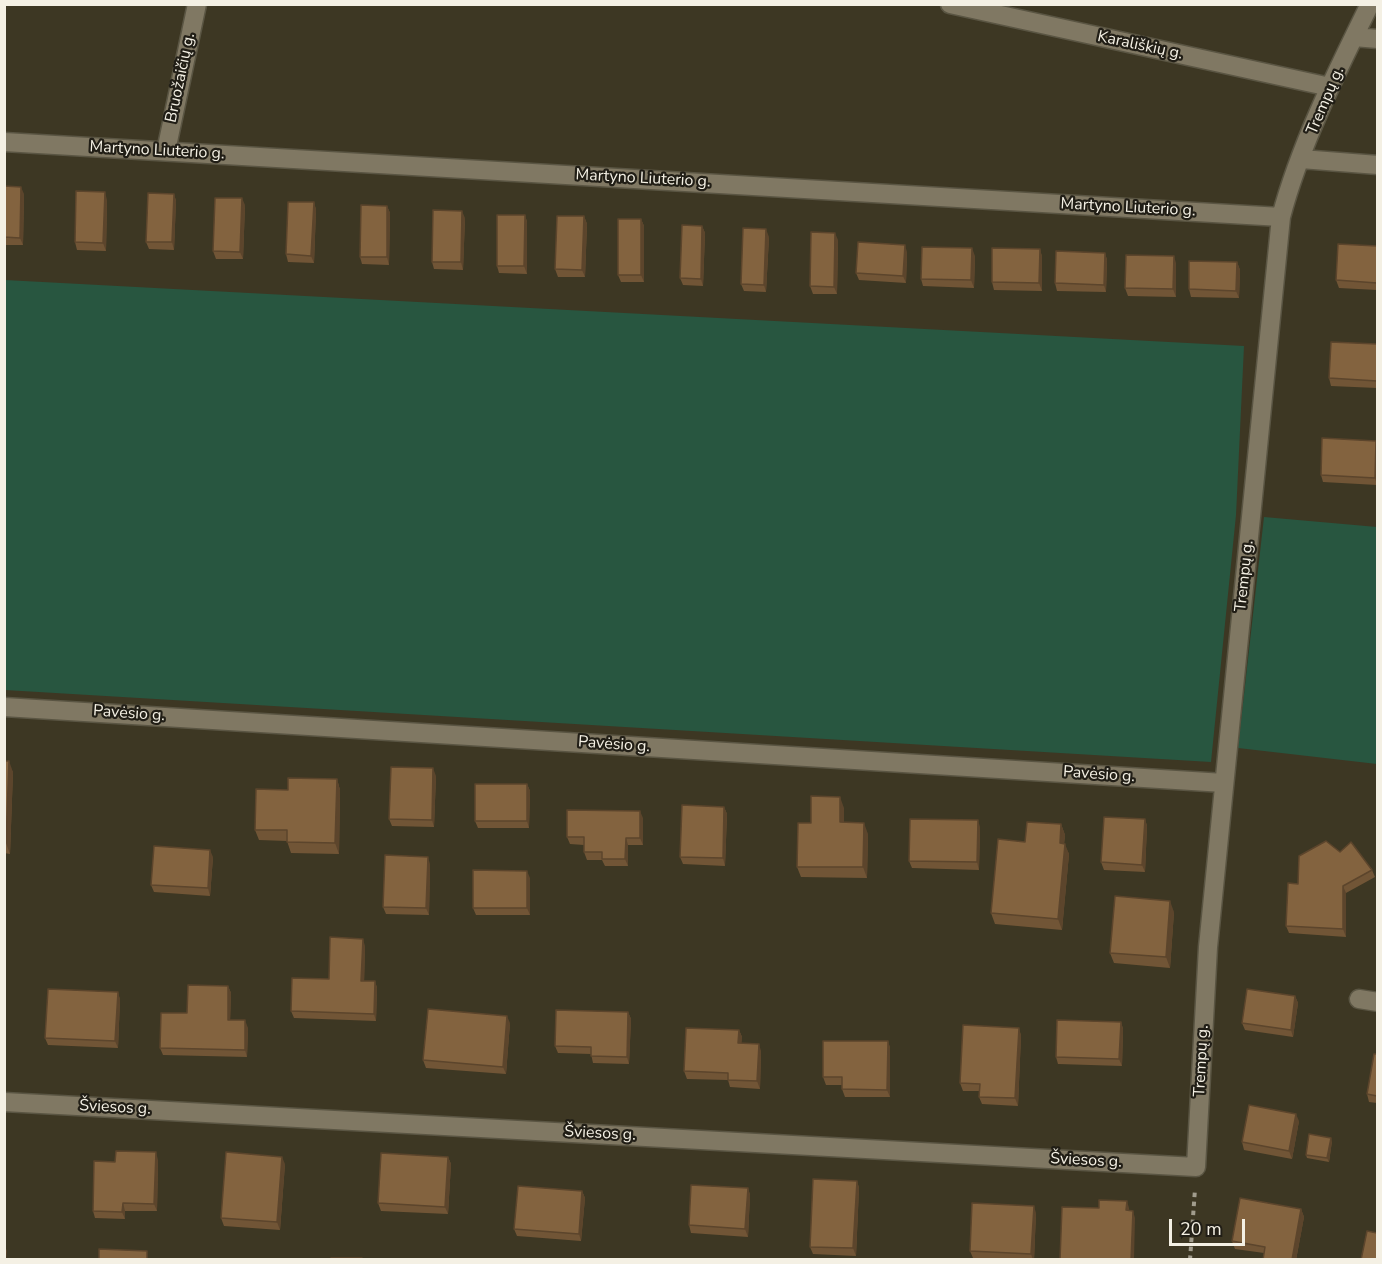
<!DOCTYPE html>
<html>
<head>
<meta charset="utf-8">
<style>
	body { margin:0 }
	#map { position:relative; width:1382px; height:1264px; overflow:hidden; background:#3d3723; font-family:"Nunito Sans",sans-serif }
	canvas { display:block }
	.frame { position:absolute; inset:0; border:6px solid #f4f0e4; pointer-events:none }
	.scale { position:absolute; left:1169px; top:1219px; width:76px; height:27px; box-sizing:border-box; border:3px solid #f4f0e4; border-top:0; padding-left:8px; font-size:18px; line-height:21px; white-space:nowrap; color:#f4f0e4; -webkit-text-stroke:4px #211e16; paint-order:stroke }
</style>
</head>
<body>
<div id="map">
<canvas width="1382" height="1264"></canvas>
<div class="frame"></div>
<div class="scale">20 m</div>
</div>
<script>
const ctx = document.querySelector('canvas').getContext('2d');
ctx.lineJoin = 'round';
function fillPath(path, color) { ctx.fillStyle = color; ctx.fill(path, 'evenodd'); }
function stroke(path, color, width, dash) { ctx.strokeStyle = color; ctx.lineWidth = width; ctx.lineCap = dash ? 'butt' : 'round'; ctx.setLineDash(dash || []); ctx.stroke(path); }
function label(font, color, halo, rows, align = 'center') {
  ctx.font = font + ' "Nunito Sans",sans-serif'; ctx.lineWidth = 4.5; ctx.setLineDash([]); ctx.textBaseline = 'middle'; ctx.strokeStyle = halo; ctx.fillStyle = color; for (const [text, x, y, turn = 0] of rows) {
    ctx.save(); ctx.translate(x, y); ctx.rotate((+turn || 0) * Math.PI / 180); ctx.textAlign = isNaN(turn) ? turn : align; if (halo) ctx.strokeText(text, 0, 0); ctx.fillText(text, 0, 0); ctx.restore();
  }
}
fillPath(new Path2D(`
	M5 280 1244 346 1236 515 1211 762 5 690Z
	M1264 517 1377 527V764L1238 748Z`), '#285640');
const street = new Path2D(`
	M950 4 1330 87
	M1354 37 1378 39
	M4 142 1281 217
	M166 151 197 4
	M1301 159 1378 165
	M4 707 1224 783
	M1359 999 1378 1002
	M4 1102 1196 1167 1208 947 1281 217C1300 145 1337 71 1370 4`);
stroke(street, '#5a5543', 21);
stroke(new Path2D(`
	M1190 1260 1195 1189`), '#a19c8d', 4, [4.5, 4.5]);
stroke(street, '#807863', 18);
fillPath(new Path2D(`
	M4 186 24 194 23 245H4Z
	M174 194 176 201 174 250 149 249 146 242Z
	M107 200 106 251 77 250 75 242Z
	M314 202 316 210 314 263 288 262 286 254Z
	M245 205 243 259H216L213 251Z
	M387 206 390 213 389 265 362 264 360 257Z
	M525 215 527 222V274L499 273 497 266Z
	M584 216 587 224 585 277H558L555 269Z
	M465 218 463 270 434 269 432 262Z
	M641 219 644 226V282H621L618 275Z
	M702 226 705 233 703 286 683 285 680 278Z
	M769 237 766 292 744 291 741 284Z
	M838 240 837 294H813L810 286Z
	M1377 246V290L1339 288 1336 280Z
	M1040 249 1042 257V291L994 290 992 282Z
	M907 252 906 283 859 280 856 273Z
	M1105 253 1107 260 1106 292 1057 291 1055 283Z
	M975 256 974 288 923 286 921 279Z
	M1237 262 1240 270 1239 298 1191 297 1189 289Z
	M1176 263V297L1128 296 1125 288Z
	M1377 344V388L1331 386 1329 378Z
	M1376 441 1377 485 1323 482 1321 475Z
	M4 761 13 772 10 854 4 853Z
	M436 776 434 827 392 826 389 819Z
	M337 779 340 790 339 854 291 853 287 841 259 840 255 830 288 790Z
	M527 784 530 791 529 828H478L475 821Z
	M724 807 727 814 725 866 683 864 680 857Z
	M844 808V822L868 834 867 878 801 877 797 867 811 823Z
	M643 818V845H628V866H605L602 860H587L584 852V845L570 844 567 837Z
	M1145 819 1147 826 1145 872 1104 870 1101 862Z
	M1061 824 1065 835 1064 844 1069 854 1062 930 995 924 991 913 1025 842Z
	M980 827 979 870 912 868 909 861Z
	M1340 852 1372 870 1375 877 1346 893V937L1289 933 1286 926 1298 884Z
	M213 857 210 896 154 892 151 885Z
	M430 864 429 915 386 914 383 907Z
	M530 878V915H476L473 908Z
	M1174 912 1170 968 1114 963 1110 953Z
	M365 946 364 981H375L377 988 376 1021 294 1018 291 1011Z
	M228 986 231 993 230 1020 248 1028 247 1057 163 1055 160 1048 187 1013Z
	M118 992 120 1000 118 1048 48 1045 45 1038Z
	M1295 996 1298 1003 1293 1037 1245 1030 1242 1023Z
	M628 1012 631 1019 629 1064 593 1063 591 1054 558 1053 555 1046Z
	M1121 1022 1123 1029 1122 1066 1058 1064 1056 1057Z
	M510 1023 506 1074 426 1068 423 1060Z
	M1019 1028 1021 1036 1018 1106 982 1104 979 1097 980 1091H963L960 1083Z
	M739 1030 742 1037 741 1043 761 1051 760 1089 730 1087 728 1080 687 1079 684 1071Z
	M888 1041 890 1048V1097H845L842 1089V1085H826L823 1077Z
	M1377 1054V1103L1369 1102 1367 1094Z
	M1299 1121 1292 1159 1244 1150 1242 1142Z
	M1332 1141 1329 1162 1307 1158 1306 1155Z
	M448 1157 451 1164 448 1214 381 1211 378 1203Z
	M158 1160 157 1211H125V1219L95 1218 93 1211 115 1162Z
	M285 1164 280 1230 224 1226 221 1218Z
	M857 1181 859 1188 856 1256 813 1254 810 1247Z
	M748 1188 750 1195 748 1237 691 1233 689 1225Z
	M582 1191 585 1198 581 1241 517 1236 514 1229Z
	M1301 1209 1304 1217 1296 1260H1263L1264 1253 1235 1249 1232 1241Z
	M1036 1213 1034 1260H994L973 1258 970 1251Z`), '#715536');
fillPath(new Path2D(`
	M21 187 24 194 23 245 20 238Z
	M105 192 107 200 106 251 103 243Z
	M174 194 176 201 174 250 172 242Z
	M242 198 245 205 243 259 240 252Z
	M314 202 316 210 314 263 311 256Z
	M387 206 390 213 389 265 387 257Z
	M462 211 465 218 463 270 461 262Z
	M525 215 527 222V274L524 266Z
	M584 216 587 224 585 277 582 270Z
	M641 219 644 226V282L641 275Z
	M702 226 705 233 703 286 701 279Z
	M766 229 769 237 766 292 764 285Z
	M835 233 838 240 837 294 834 287Z
	M905 245 907 252 906 283 903 276Z
	M972 248 975 256 974 288 971 280Z
	M1040 249 1042 257V291L1039 283Z
	M1105 253 1107 260 1106 292 1104 285Z
	M1174 256 1176 263V297L1173 289Z
	M1237 262 1240 270 1239 298 1236 291Z
	M1376 441 1377 444V485L1375 478Z
	M9 761 13 772 10 854 6 843Z
	M433 768 436 776 434 827 432 820Z
	M337 779 340 790 339 854 335 843Z
	M527 784 530 791 529 828 527 821Z
	M840 797 844 808V833L840 822Z
	M724 807 727 814 725 866 723 858Z
	M640 811 643 818V845L640 838Z
	M1145 819 1147 826 1145 872 1142 865Z
	M978 820 980 827 979 870 977 862Z
	M864 823 868 834 867 878 863 867Z
	M1061 824 1065 835 1063 854 1060 843Z
	M626 838 628 845V866L625 859Z
	M1065 844 1069 854 1062 930 1058 919Z
	M210 850 213 857 210 896 208 888Z
	M428 857 430 864 429 915 426 908Z
	M527 871 530 878V915L527 908Z
	M1343 886 1346 893V937L1343 929Z
	M1170 901 1174 912 1170 968 1166 957Z
	M363 939 365 946 364 988 361 981Z
	M375 981 377 988 376 1021 374 1014Z
	M228 986 231 993 230 1028 228 1020Z
	M118 992 120 1000 118 1048 115 1041Z
	M1295 996 1298 1003 1293 1037 1291 1030Z
	M628 1012 631 1019 629 1064 627 1057Z
	M507 1016 510 1023 506 1074 503 1067Z
	M245 1020 248 1028 247 1057 245 1050Z
	M1121 1022 1123 1029 1122 1066 1119 1059Z
	M1019 1028 1021 1036 1018 1106 1015 1098Z
	M739 1030 742 1037 741 1051 738 1043Z
	M888 1041 890 1048V1097L887 1090Z
	M759 1044 761 1051 760 1089 757 1081Z
	M1296 1114 1299 1121 1292 1159 1289 1151Z
	M1331 1138 1332 1141 1329 1162 1327 1158Z
	M156 1152 158 1160 157 1211 154 1204Z
	M282 1157 285 1164 280 1230 277 1222Z
	M448 1157 451 1164 448 1214 445 1207Z
	M857 1181 859 1188 856 1256 853 1248Z
	M748 1188 750 1195 748 1237 745 1229Z
	M582 1191 585 1198 581 1241 579 1234Z
	M1127 1201 1129 1208V1217L1126 1210Z
	M123 1203 125 1211V1219L122 1212Z
	M1034 1206 1036 1213 1034 1260H1033L1031 1254Z
	M1301 1209 1304 1217 1296 1260H1292Z
	M1133 1211 1135 1218 1134 1260H1131Z
	M4 1244 7 1251 6 1260H4Z`), '#5c452c');
const building = new Path2D(`
	M4 186 21 187 20 238 4 237Z
	M76 191 105 192 103 243 75 242Z
	M148 193 174 194 172 242H146Z
	M215 198H242L240 252 213 251Z
	M288 202H314L311 256 286 254Z
	M361 205 387 206V257H360Z
	M433 210 462 211 461 262H432Z
	M497 215H525L524 266H497Z
	M557 216H584L582 270 555 269Z
	M618 219H641V275H618Z
	M682 225 702 226 701 279 680 278Z
	M743 228 766 229 764 285 741 284Z
	M811 232 835 233 834 287 810 286Z
	M858 242 905 245 903 276 856 273Z
	M1338 244 1377 246V283L1336 280Z
	M922 247 972 248 971 280 921 279Z
	M992 248 1040 249 1039 283 992 282Z
	M1056 251 1105 253 1104 285 1055 283Z
	M1126 255 1174 256 1173 289 1125 288Z
	M1189 261 1237 262 1236 291 1189 289Z
	M1331 342 1377 344V381L1329 378Z
	M1322 438 1376 441 1375 478 1321 475Z
	M4 761H9L6 843H4Z
	M391 767 433 768 432 820 389 819Z
	M288 778 337 779 335 843 287 842V830H255L256 789 288 790Z
	M475 784H527V821H475Z
	M811 796 840 797V822L864 823 863 867H797L798 823H811Z
	M682 805 724 807 723 858 680 857Z
	M567 810 640 811V838H626L625 859H602V852H584V837H567Z
	M1104 817 1145 819 1142 865 1101 862Z
	M910 819 978 820 977 862 909 861Z
	M1027 822 1061 824 1060 843 1065 844 1058 919 991 913 998 839 1025 842Z
	M1326 841 1340 852 1351 842 1372 870 1343 886V929L1286 926 1288 883 1298 884 1299 856Z
	M154 846 210 850 208 888 151 885Z
	M385 855 428 857 426 908 383 907Z
	M473 870 527 871V908H473Z
	M1115 896 1170 901 1166 957 1110 953Z
	M330 937 363 939 361 981H375L374 1014 291 1011 292 978 329 979Z
	M188 985 228 986V1020H245V1050L160 1048 161 1013H187Z
	M48 989 118 992 115 1041 45 1038Z
	M1247 989 1295 996 1291 1030 1242 1023Z
	M428 1009 507 1016 503 1067 423 1060Z
	M556 1010 628 1012 627 1057 591 1056V1047L555 1046Z
	M1057 1020 1121 1022 1119 1059 1056 1057Z
	M963 1025 1019 1028 1015 1098 979 1097 980 1084 960 1083Z
	M686 1028 739 1030 738 1043 759 1044 757 1081 728 1080V1073L684 1071Z
	M823 1041H888L887 1090 842 1089V1077H823Z
	M1374 1054H1377V1096L1367 1094Z
	M1249 1105 1296 1114 1289 1151 1242 1142Z
	M1309 1134 1331 1138 1327 1158 1306 1155Z
	M116 1151 156 1152 154 1204 123 1203 122 1212 93 1211 94 1161 115 1162Z
	M226 1152 282 1157 277 1222 221 1218Z
	M381 1153 448 1157 445 1207 378 1203Z
	M813 1179 857 1181 853 1248 810 1247Z
	M691 1185 748 1188 745 1229 689 1225Z
	M518 1186 582 1191 579 1234 514 1229Z
	M1240 1198 1301 1209 1292 1260H1263L1265 1247 1232 1241Z
	M1099 1200 1127 1201 1126 1210 1133 1211 1131 1260H1060L1062 1207 1099 1208Z
	M972 1203 1034 1206 1031 1254 970 1251Z
	M1367 1231 1377 1233V1260H1361Z
	M99 1249 147 1251V1260H99Z
	M331 1258H362V1260H331Z`);
fillPath(building, '#83633f');
stroke(building, '#5c452c', 1.5);
label('16px', '#f4f0e4', '#211e16', [
	["Karališkių g.",1140,46,12],
	["Bruožaičių g.",181,78,-78],
	["Trempų g.",1326,101,-67],
	["Martyno Liuterio g.",157,151,3],
	["Martyno Liuterio g.",643,179,3],
	["Martyno Liuterio g.",1128,208,3],
	["Trempų g.",1245,576,-84],
	["Pavėsio g.",129,714,4],
	["Pavėsio g.",614,745,4],
	["Pavėsio g.",1099,775,4],
	["Trempų g.",1202,1061,-87],
	["Šviesos g.",115,1108,3],
	["Šviesos g.",600,1134,3],
	["Šviesos g.",1086,1161,3]
]);
</script>
</body>
</html>
